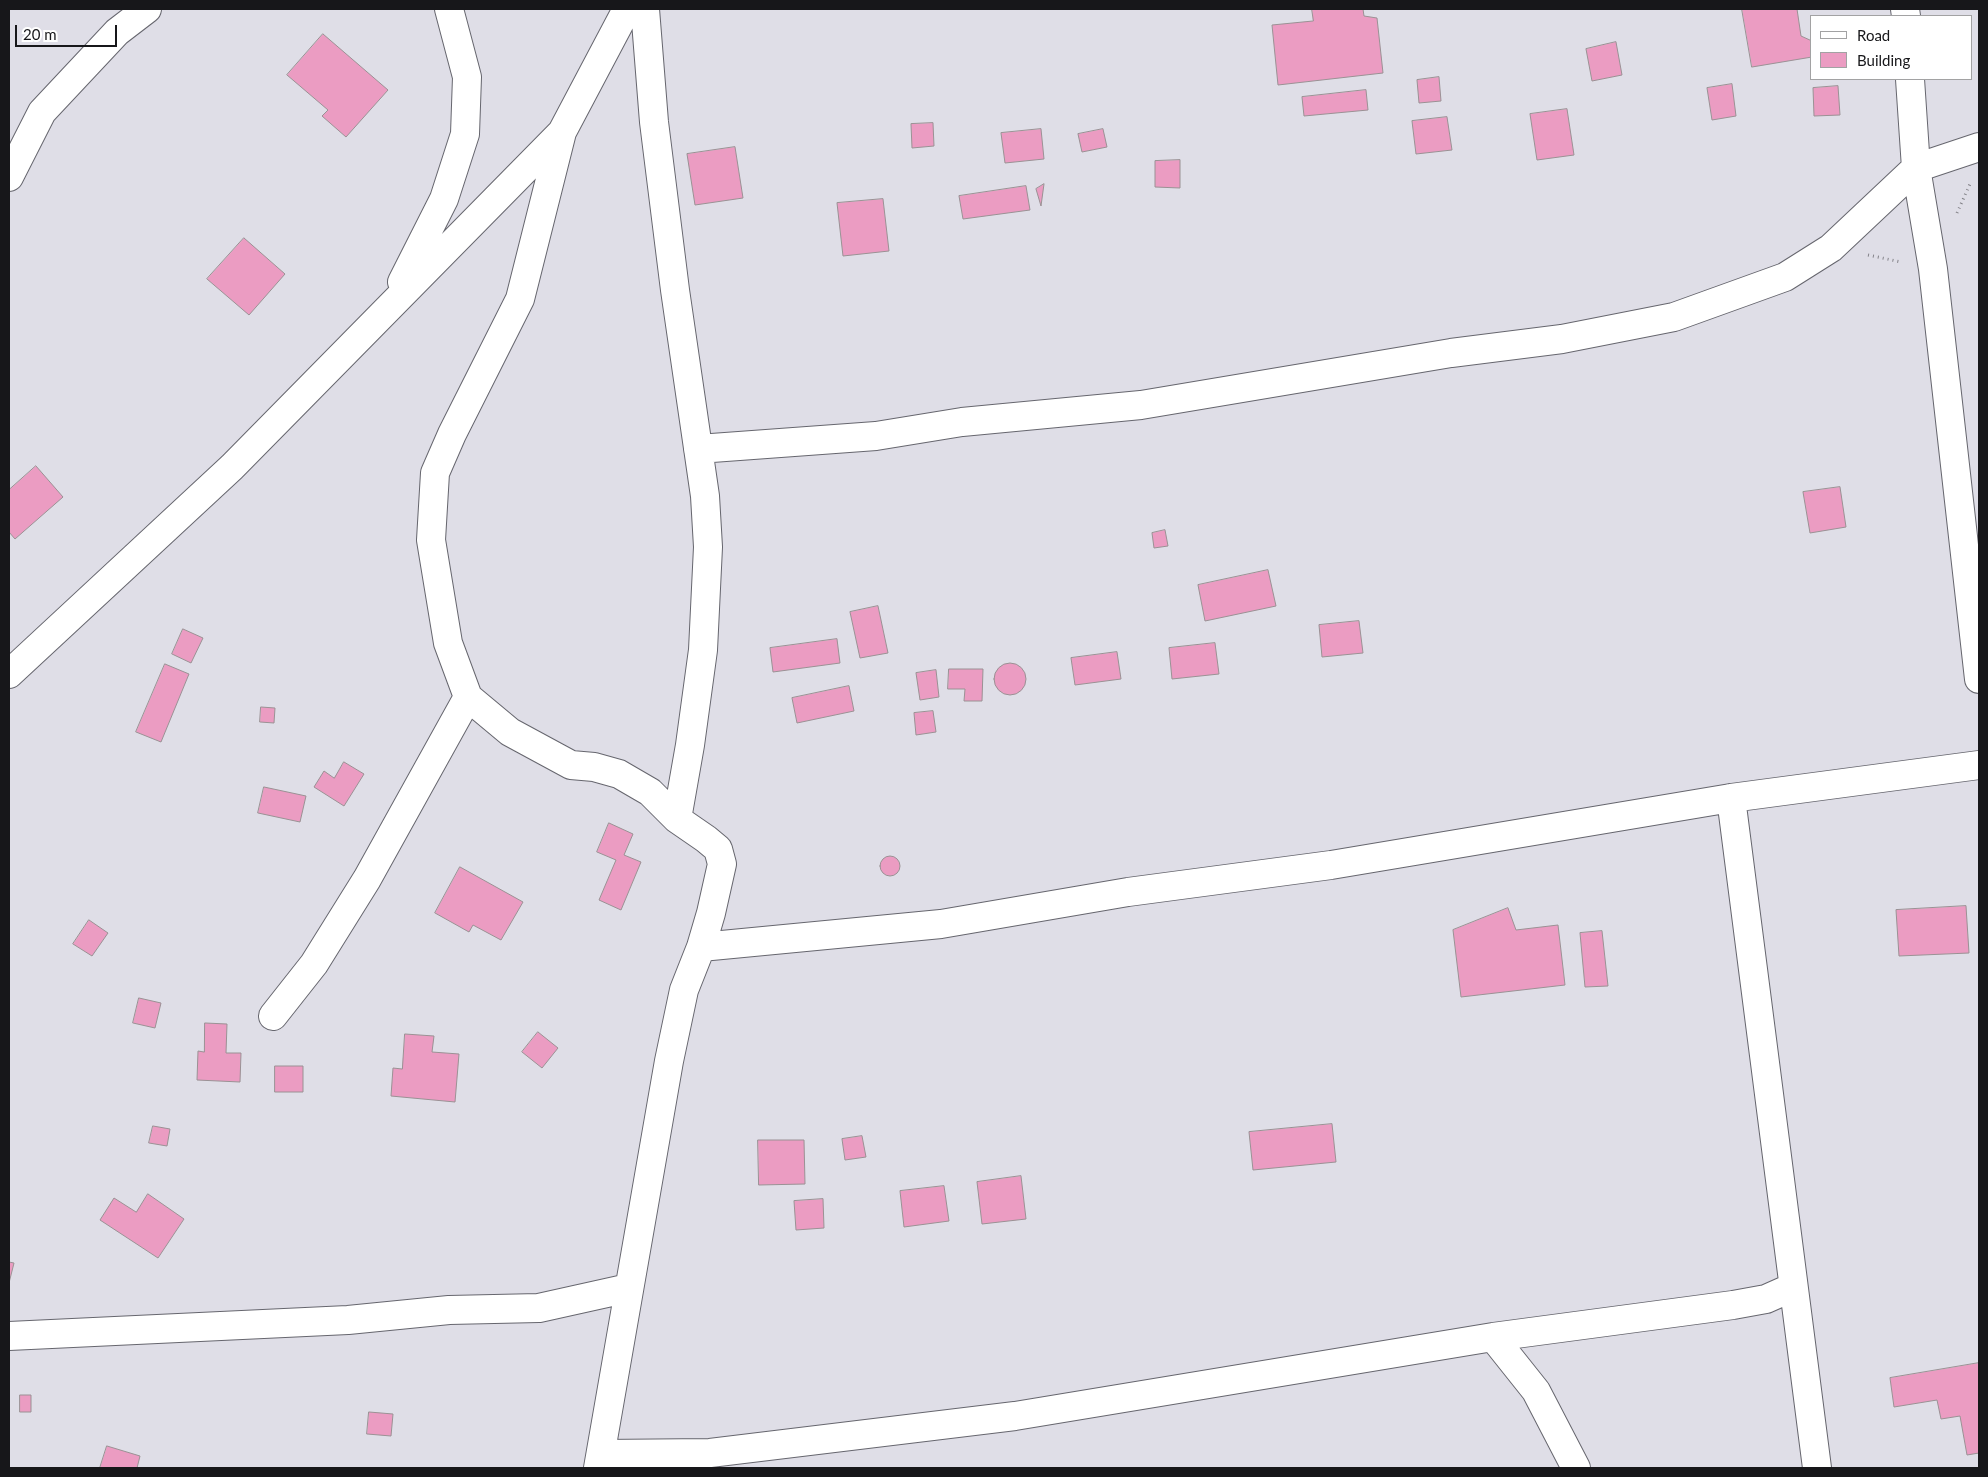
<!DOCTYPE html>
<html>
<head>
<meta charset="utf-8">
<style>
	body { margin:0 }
	#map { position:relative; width:1988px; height:1477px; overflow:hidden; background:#dfdee7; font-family:Lato,sans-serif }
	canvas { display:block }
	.frame { position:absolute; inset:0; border:10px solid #17171a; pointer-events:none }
	.legend { position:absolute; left:1810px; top:15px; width:162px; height:65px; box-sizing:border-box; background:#fff; border:1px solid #a2a2a3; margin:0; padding:6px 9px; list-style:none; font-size:15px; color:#17171a }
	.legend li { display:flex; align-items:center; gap:10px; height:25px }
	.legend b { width:25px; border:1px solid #a2a2a3 }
	.scale { position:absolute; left:15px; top:25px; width:102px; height:22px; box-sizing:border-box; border:2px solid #17171a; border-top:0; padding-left:6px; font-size:15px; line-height:18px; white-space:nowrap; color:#17171a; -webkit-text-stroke:4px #fff; paint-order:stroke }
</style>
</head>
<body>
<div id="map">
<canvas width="1988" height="1477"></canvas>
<div class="frame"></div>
<ul class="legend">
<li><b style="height:6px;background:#fff"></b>Road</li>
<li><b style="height:14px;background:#eb9cc2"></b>Building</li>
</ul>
<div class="scale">20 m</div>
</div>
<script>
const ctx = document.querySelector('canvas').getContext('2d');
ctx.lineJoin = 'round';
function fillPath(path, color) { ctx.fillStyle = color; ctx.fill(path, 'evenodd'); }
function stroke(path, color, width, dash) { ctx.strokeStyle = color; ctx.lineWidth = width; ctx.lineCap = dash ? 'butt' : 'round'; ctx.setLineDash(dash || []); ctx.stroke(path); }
const building = new Path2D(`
	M1312 9H1363L1364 16 1377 18 1383 73 1278 85 1272 25 1313 21Z
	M1742 9H1797L1801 36 1812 41V57L1752 67Z
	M323 34 388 90 346 137 322 116 328 110 287 75Z
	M1616 42 1622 75 1592 81 1586 49Z
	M1439 77 1441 101 1419 103 1417 80Z
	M1732 84 1736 116 1712 120 1707 88Z
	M1838 86 1840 115 1814 116 1813 88Z
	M1366 90 1368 110 1304 116 1302 97Z
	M1567 109 1574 155 1537 160 1530 114Z
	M1447 117 1452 150 1416 154 1412 121Z
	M933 123 934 146 912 148 911 124Z
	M1041 129 1044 159 1005 163 1001 133Z
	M1103 129 1107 147 1082 152 1078 134Z
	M735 147 743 198 695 205 687 154Z
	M1180 160V188L1155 187V161Z
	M1044 184 1041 206 1036 189Z
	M1026 186 1030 210 963 219 959 196Z
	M883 199 889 251 843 256 837 203Z
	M244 238 285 274 249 315 207 279Z
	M36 466 63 497 15 539 9 532V490Z
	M1840 487 1846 527 1810 533 1803 492Z
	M1165 530 1168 546 1154 548 1152 533Z
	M1268 570 1276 606 1205 621 1198 585Z
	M878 606 888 653 860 658 850 612Z
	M1359 621 1363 653 1322 657 1319 625Z
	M183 629 203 638 191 663 172 654Z
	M837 639 840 663 773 672 770 648Z
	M1215 643 1219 674 1172 679 1169 648Z
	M1117 652 1121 679 1075 685 1071 658Z
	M994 679a16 16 0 1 1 32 0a16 16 0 1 1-32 0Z
	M165 664 189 674 161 742 136 732Z
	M949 669H983L982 701H964L965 689H948Z
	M936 670 939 697 920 700 916 673Z
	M849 686 854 711 797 723 792 698Z
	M261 707 275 708 274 723 260 722Z
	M933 711 936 732 916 735 914 713Z
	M344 762 364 774 344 806 314 787 324 771 334 778Z
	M264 787 306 796 300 822 258 813Z
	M609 823 633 834 624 855 641 862 621 910 599 900 616 860 597 852Z
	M880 866a10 10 0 1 1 20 0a10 10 0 1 1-20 0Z
	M460 867 523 902 501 940 473 925 469 932 435 913Z
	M1966 906 1969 953 1899 956 1896 910Z
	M1508 908 1516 930 1558 925 1565 985 1461 997 1453 930Z
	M89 920 108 933 92 956 73 944Z
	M1602 931 1608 986 1585 987 1580 933Z
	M139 998 161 1003 155 1028 133 1023Z
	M205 1023 227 1024 226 1053H241L240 1082 197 1080 198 1051 204 1052Z
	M538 1032 558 1048 542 1068 522 1052Z
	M405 1034 434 1036 432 1052 459 1054 455 1102 391 1096 393 1068 402 1069Z
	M275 1066H303V1092H275Z
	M1332 1124 1336 1162 1253 1170 1249 1132Z
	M153 1126 170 1129 167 1146 149 1143Z
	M862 1136 866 1157 845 1160 842 1139Z
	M758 1140H804L805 1184 759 1185Z
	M1021 1176 1026 1219 982 1224 977 1182Z
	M944 1186 949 1221 904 1227 900 1191Z
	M148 1194 184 1219 158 1258 100 1220 114 1198 136 1212Z
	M823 1199 824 1228 796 1230 794 1201Z
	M9 1262 14 1263 9 1283Z
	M1979 1363V1453L1967 1455 1960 1416 1941 1419 1937 1400 1894 1407 1890 1378Z
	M20 1395H31V1412H20Z
	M369 1412 393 1414 391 1436 367 1434Z
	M107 1446 140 1456 137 1468H100Z`);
fillPath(building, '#eb9cc2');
stroke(building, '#9a9194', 1);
const minor = new Path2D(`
	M645 9 654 122 675 290 705 496 708 547 703 650 690 745 677 819
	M1905 9 1906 16
	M1910 79 1916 168 1933 269 1979 679
	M9 177 42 112 117 32 147 9
	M402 282 444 199 465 134 467 77 449 9
	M698 449 876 436 962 422 1141 405 1451 353 1562 339 1674 317 1785 277 1831 248 1916 168 1979 147
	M9 674 232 467 561 133
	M1731 798 1817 1468
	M701 947 941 924 1128 892 1331 865 1731 798 1979 765
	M273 1016 314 964 367 879 468 697
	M9 1336 348 1320 449 1310 539 1308 629 1288
	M1493 1337 1536 1391 1576 1468
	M601 1454 710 1453 1015 1416 1493 1337 1733 1305 1766 1299 1793 1287
	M598 1468 669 1061 684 990 701 947 711 913 722 864 718 849 706 839 677 819 650 792 619 774 594 767 571 765 510 732 468 697 448 643 431 540 435 473 452 434 520 299 562 132 627 9`);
stroke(minor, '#66666e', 30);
stroke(new Path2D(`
	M1957 213 1970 184
	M1868 255 1901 262`), '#848389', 3, [1, 4]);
stroke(minor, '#fff', 28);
</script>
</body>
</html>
